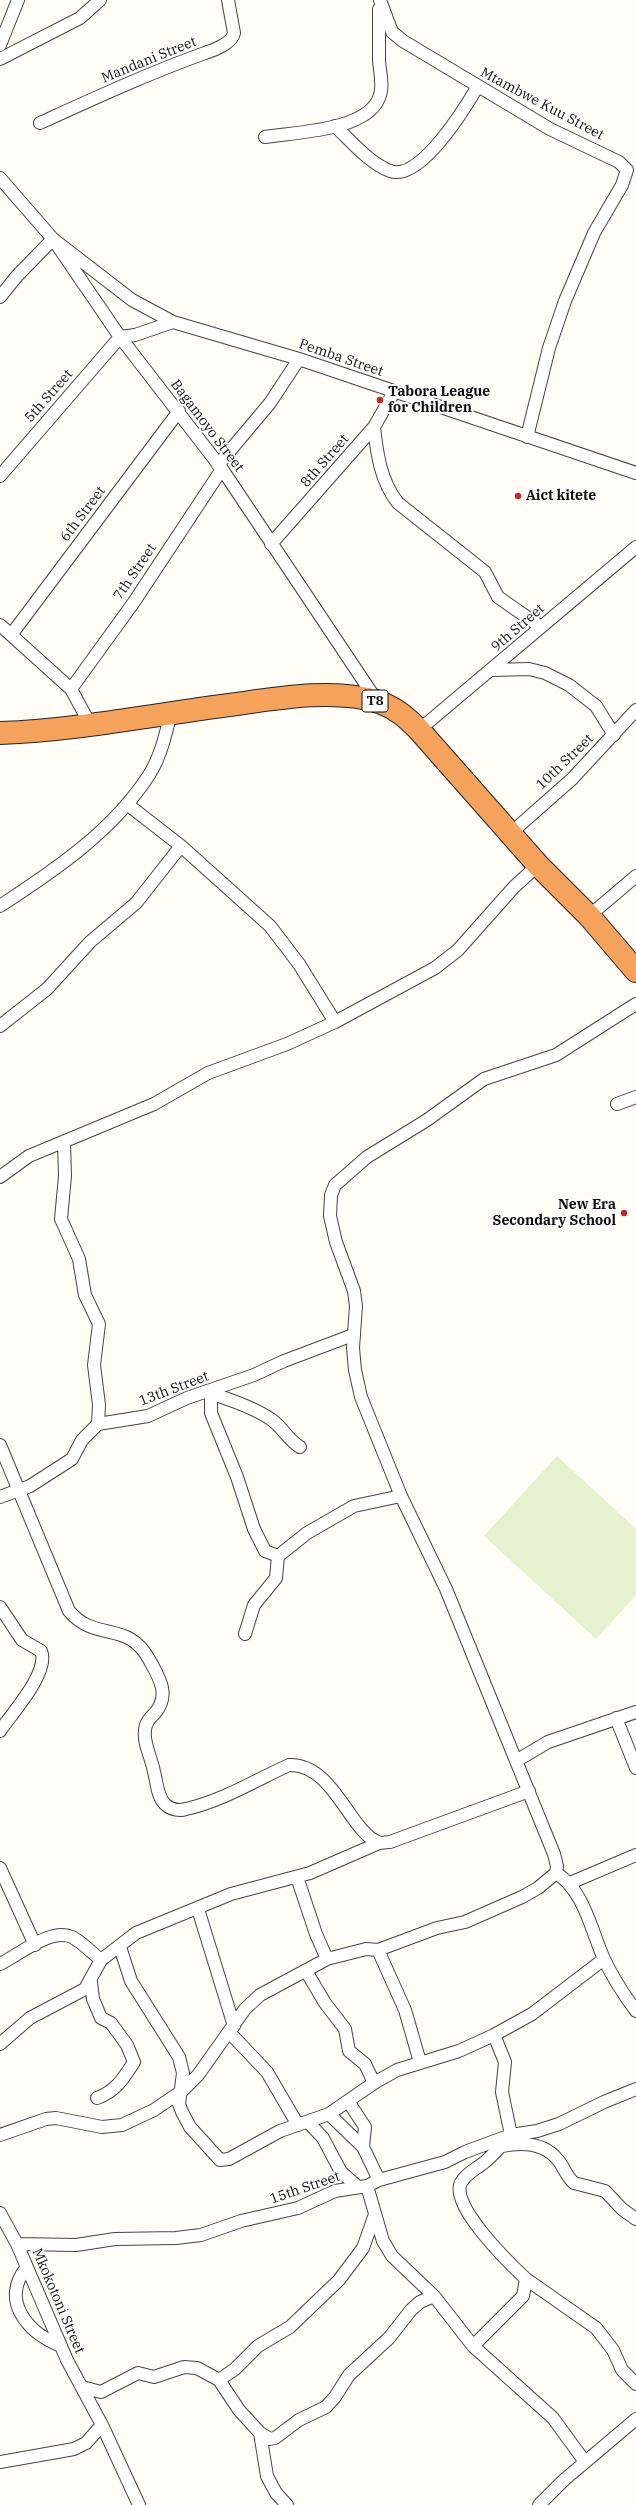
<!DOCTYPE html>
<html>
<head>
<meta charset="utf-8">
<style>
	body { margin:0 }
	canvas { display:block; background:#fffdf5 }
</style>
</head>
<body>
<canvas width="636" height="2505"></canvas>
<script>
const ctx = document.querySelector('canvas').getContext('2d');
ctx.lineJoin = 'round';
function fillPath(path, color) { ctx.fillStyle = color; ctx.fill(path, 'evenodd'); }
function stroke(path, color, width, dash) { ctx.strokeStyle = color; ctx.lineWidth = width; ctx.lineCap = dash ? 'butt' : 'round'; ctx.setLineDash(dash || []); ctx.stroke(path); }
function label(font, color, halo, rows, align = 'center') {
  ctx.font = font + ' "IBM Plex Serif",serif'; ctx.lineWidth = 4; ctx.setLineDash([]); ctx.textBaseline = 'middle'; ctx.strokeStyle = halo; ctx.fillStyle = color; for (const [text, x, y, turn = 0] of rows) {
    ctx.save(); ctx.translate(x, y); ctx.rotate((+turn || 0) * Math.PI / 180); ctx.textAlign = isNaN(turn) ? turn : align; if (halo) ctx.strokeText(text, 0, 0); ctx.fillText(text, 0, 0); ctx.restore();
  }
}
fillPath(new Path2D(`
	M557 1456 636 1529V1595L596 1639 484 1536Z`), '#e6f2cf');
const street = new Path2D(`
	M380 0 392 32 403 41 550 129 619 162 627 170 622 185 594 233 565 301 549 348 527 437
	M0 45 18 0
	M0 59 80 18 100 0
	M40 123C95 98 149 73 205 53 215 50 232 43 234 33L228 0
	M335 126C351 141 369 163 390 171 420 182 465 108 478 86
	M265 137C295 132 366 131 379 98 384 87 380 73 379 61 379 44 379 27 379 9
	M0 178 53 239 120 337 222 469 377 701
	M0 297 17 276 53 239 132 300 173 322 299 359 636 473
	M374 427C377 455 381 482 398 503L485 572 498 597 541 627
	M218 465 270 403 299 359
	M0 476 120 337 135 335 173 322
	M271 544 374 427 394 392
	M0 625 71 689 90 724
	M11 635 179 411
	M492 670 529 669 545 673 569 685 596 706 614 735
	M71 689 134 602 222 469
	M419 730 636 547
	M127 804 181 846 270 926 299 964 335 1022
	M512 832 572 779 636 710
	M0 906C55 870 113 831 149 775 161 756 166 733 171 712
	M589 916 636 876
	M0 1026 47 989 90 942 136 903 181 846
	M617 1104 636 1097
	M64 1142 65 1176 61 1219 79 1259 85 1295 99 1324 94 1365 99 1405 98 1424
	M0 1177 29 1156 154 1104 208 1073 287 1044 335 1022 435 968 458 950 514 887 538 865
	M206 1392C226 1398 255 1408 272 1420 283 1428 289 1441 300 1447
	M211 1393V1413L237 1477 254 1529 265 1551 278 1556
	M0 1445 69 1611C96 1643 128 1619 150 1661 160 1679 170 1695 155 1713 150 1718 145 1723 145 1731 143 1743 152 1759 154 1772 157 1782 157 1798 166 1805 172 1810 180 1811 186 1809 222 1801 256 1780 289 1765 333 1763 350 1832 378 1842 381 1844 386 1842 390 1842L529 1791
	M0 1497 30 1486 72 1459 82 1440 98 1424 148 1416 187 1398 254 1375 284 1361 353 1335
	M0 1607 22 1640 41 1651C50 1672 12 1713 0 1731
	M245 1634 254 1605 276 1578 278 1556 282 1553 307 1533 354 1506 401 1496
	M616 1718 636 1768
	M516 1761 548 1742 636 1712
	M0 1868 35 1945
	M556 1873C584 1890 591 1930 604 1959 613 1978 624 1995 636 2011
	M297 1877 316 1934 327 1959
	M570 1883 636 1855
	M198 1909 234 2026
	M120 1947 131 1981 179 2057 183 2073 179 2104 182 2112 190 2127 220 2160 229 2159 280 2131 329 2114 374 2083 397 2070 459 2051 494 2035 532 2014 604 1959
	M378 1950 405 2010 420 2062
	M0 1964C19 1955 51 1927 72 1937 82 1942 92 1953 101 1960
	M306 1971 325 2003 345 2029 349 2051 365 2064 374 2083
	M91 1982 93 1999 101 2018 111 2023 127 2045 134 2062C123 2079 116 2091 97 2098
	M230 2033 267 2072 298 2125
	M0 2044 30 2018 85 1989 101 1960 136 1933 231 1894 310 1873 379 1843
	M348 2101 365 2127 363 2147 379 2180
	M329 2114 363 2147
	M308 2122 323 2138 341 2172 358 2187
	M0 2135 46 2119 56 2118 102 2127 122 2125 154 2110 182 2091 198 2075 245 2009 260 1995 327 1959 366 1949 378 1950 437 1928 465 1922 522 1897 538 1888 556 1873 557 1866 554 1854 446 1589 401 1496 361 1397 355 1370 353 1348 356 1306 354 1291 336 1242 330 1216 331 1195 335 1185 367 1157 427 1120 484 1079 556 1055 636 1004
	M502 2146C522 2142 544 2142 558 2160 564 2167 566 2176 574 2183L605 2191 622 2209 636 2219
	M367 2186 383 2241 392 2256 434 2296 473 2346 553 2418 585 2462
	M0 2213 17 2244 67 2360 102 2425 139 2505
	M17 2244 76 2245 115 2239 176 2238 201 2235 241 2221 298 2208 335 2191 367 2186 379 2180 445 2162 465 2152 511 2135 537 2131 559 2124 604 2102 636 2089
	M27 2267C0 2299 26 2332 61 2346
	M526 2279 596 2328 613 2350 622 2370 636 2384
	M473 2346 523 2296 526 2279C510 2264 446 2202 462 2181 468 2172 478 2168 486 2161 495 2153 503 2144 511 2135L502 2092 505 2062 494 2035
	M219 2380 235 2369 258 2346 290 2327 339 2280 363 2248 374 2217
	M82 2387 101 2392 138 2373 154 2377 184 2367 197 2368 219 2380 239 2410 260 2433 267 2476 276 2493 287 2505
	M260 2433 270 2439 275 2438 299 2420 326 2407 335 2397 349 2375 389 2338 411 2310 420 2302 434 2296
	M0 2462 74 2449 86 2443 102 2425
	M539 2505 564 2480 636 2419`);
const highway = new Path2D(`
	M0 733C81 730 163 713 244 703 285 697 339 689 379 702 396 708 407 718 419 730L538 865 589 916 636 971`);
stroke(street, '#444', 14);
stroke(highway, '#222', 24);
stroke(street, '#fff', 12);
stroke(highway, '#f5a25d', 22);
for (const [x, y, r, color] of [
	[380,400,4,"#c4262e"],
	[518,496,4,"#c4262e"],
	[624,1213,4,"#c4262e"]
]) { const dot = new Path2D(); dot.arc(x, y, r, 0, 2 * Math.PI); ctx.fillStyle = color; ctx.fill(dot); stroke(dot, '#fff', 1.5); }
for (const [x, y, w] of [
	[375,701,26]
]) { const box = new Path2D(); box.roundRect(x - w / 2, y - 11, w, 22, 3); ctx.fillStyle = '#fff'; ctx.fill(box); stroke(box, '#111', 1); }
label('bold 13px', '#111', null, [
	["T8",375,701]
]);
label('14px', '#111', '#fff', [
	["Mandani Street",149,60,-22],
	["Mtambwe Kuu Street",542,104,28],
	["Pemba Street",341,358,19],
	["5th Street",49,396,-49],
	["Bagamoyo Street",207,426,53],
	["8th Street",325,461,-49],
	["6th Street",83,514,-53],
	["7th Street",135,572,-56],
	["9th Street",518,628,-41],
	["10th Street",565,762,-44],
	["13th Street",174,1389,-21],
	["15th Street",305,2188,-19],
	["Mkokotoni Street",58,2301,67]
]);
label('bold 14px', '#111', '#fff', [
	["Tabora League",388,392],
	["for Children",388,408],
	["Aict kitete",526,496],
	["New Era",616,1205,"right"],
	["Secondary School",616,1221,"right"]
], 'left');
</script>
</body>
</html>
